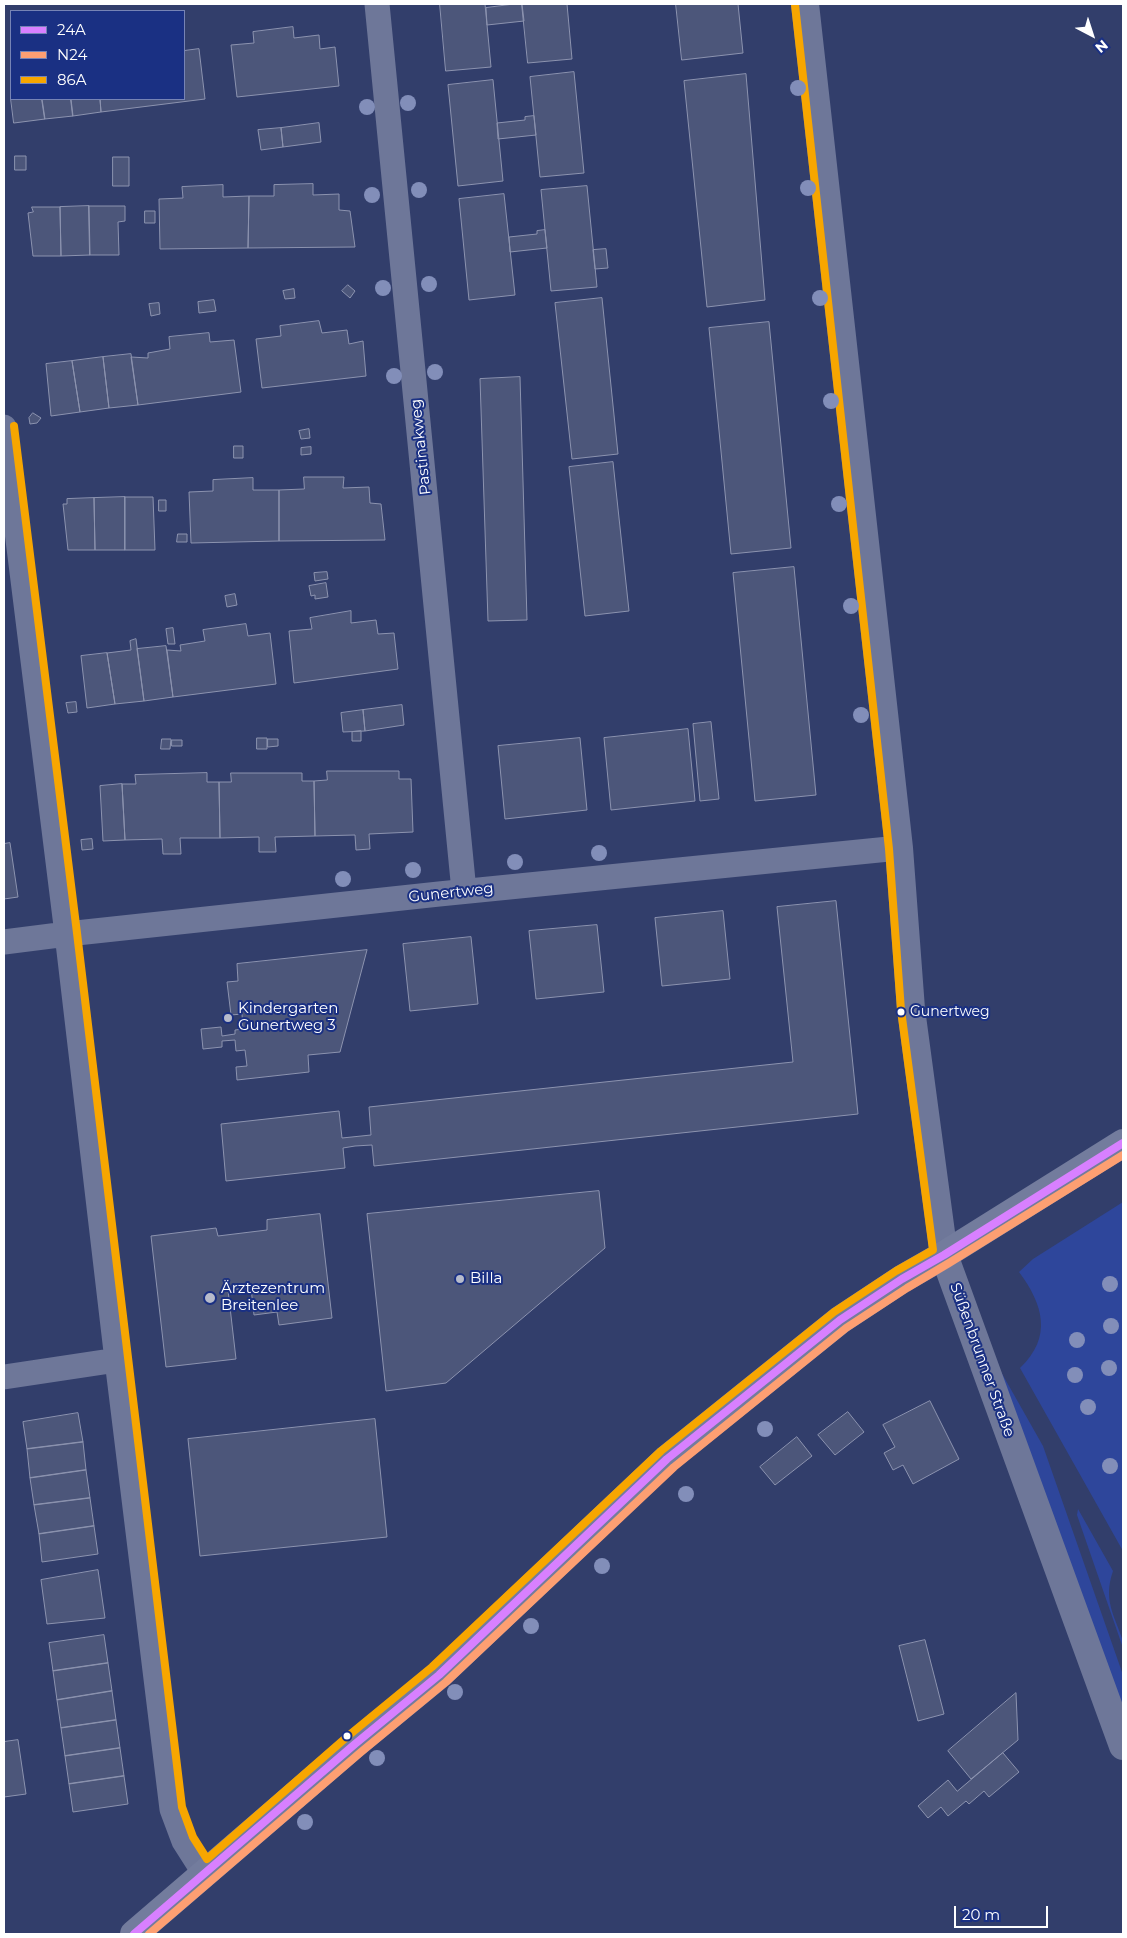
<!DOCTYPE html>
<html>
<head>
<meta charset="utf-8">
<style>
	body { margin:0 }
	#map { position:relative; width:1127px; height:1938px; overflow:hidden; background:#323e6b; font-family:Montserrat,sans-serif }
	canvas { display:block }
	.frame { position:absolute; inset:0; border:5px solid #fff; pointer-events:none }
	.legend { position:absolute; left:10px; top:10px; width:175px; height:90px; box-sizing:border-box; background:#1a3083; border:1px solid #7683b5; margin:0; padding:6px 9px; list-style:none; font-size:15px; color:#fff }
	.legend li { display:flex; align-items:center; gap:10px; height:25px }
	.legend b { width:25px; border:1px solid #7683b5 }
	.north { position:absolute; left:1067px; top:10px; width:50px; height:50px; -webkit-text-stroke:4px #1a3083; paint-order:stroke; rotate:140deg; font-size:14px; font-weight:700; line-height:20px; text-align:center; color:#fff }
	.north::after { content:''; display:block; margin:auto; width:18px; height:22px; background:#fff; clip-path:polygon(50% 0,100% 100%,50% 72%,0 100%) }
	.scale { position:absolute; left:954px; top:1906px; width:94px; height:22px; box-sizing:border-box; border:2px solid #fff; border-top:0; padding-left:6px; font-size:15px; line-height:18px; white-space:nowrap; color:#fff; -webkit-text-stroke:4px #1a3083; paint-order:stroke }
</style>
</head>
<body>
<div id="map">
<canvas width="1127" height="1938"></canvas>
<div class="frame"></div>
<ul class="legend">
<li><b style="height:6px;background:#d880ff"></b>24A</li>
<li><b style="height:6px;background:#fd9f72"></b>N24</li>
<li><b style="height:6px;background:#f7a600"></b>86A</li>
</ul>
<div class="north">N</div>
<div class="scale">20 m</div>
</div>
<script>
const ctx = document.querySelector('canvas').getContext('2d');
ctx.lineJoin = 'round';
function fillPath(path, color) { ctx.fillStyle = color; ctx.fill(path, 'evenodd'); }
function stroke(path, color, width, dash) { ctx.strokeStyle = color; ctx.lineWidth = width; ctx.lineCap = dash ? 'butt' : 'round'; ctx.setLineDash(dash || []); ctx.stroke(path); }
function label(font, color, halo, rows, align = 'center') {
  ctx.font = font + ' Montserrat,sans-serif'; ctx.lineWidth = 4; ctx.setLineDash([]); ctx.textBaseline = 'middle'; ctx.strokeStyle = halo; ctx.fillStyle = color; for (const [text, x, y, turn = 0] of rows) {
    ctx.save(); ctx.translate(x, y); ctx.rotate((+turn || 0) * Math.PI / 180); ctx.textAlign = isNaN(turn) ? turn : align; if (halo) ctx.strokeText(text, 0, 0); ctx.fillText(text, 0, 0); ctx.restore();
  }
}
fillPath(new Path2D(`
	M1123 1202V1551L1020 1368C1053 1337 1043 1304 1019 1272L1033 1259Z
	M992 1356 1043 1446 1123 1675V1720Z
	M1078 1509 1113 1571C1103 1600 1114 1614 1123 1641V1648L1077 1515Z`), '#2e469b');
const building = new Path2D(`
	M440 4H485L491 67 446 71Z
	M514 4H522L524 21 487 25 486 8Z
	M522 4H567L572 59 528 63Z
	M676 4H738L743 53 682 60Z
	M293 27 294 38 319 35 320 49 335 47 339 86 237 97 231 45 254 43 253 32Z
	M199 49 205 99 101 112 100 99H184V51Z
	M574 72 584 173 540 177 530 77Z
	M746 74 765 300 707 307 684 81Z
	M493 80 503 181 458 186 448 85Z
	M11 99H42L45 119 14 123Z
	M42 99H71L73 116 45 119Z
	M71 99H100L101 112 73 116Z
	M534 116 536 135 498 139 497 123 525 120V117Z
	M319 123 321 142 283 147 281 128Z
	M281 128 283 147 261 150 258 130Z
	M15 156H26V170H15Z
	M113 157H129V186H113Z
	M313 184V195L339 194V210L350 211 355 247 248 248 249 196H274V185Z
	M223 185V197L249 196 248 248 160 249 159 199 183 198 182 187Z
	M587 186 597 287 551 291 541 190Z
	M504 194 515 295 469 300 459 199Z
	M89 206H125V221L118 222 119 255H90Z
	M89 206 90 255 61 256 60 207Z
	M32 207H60L61 256H33L28 213 33 212Z
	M145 211H155V223H145Z
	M545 230 547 248 510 252 509 237 537 234V231Z
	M606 249 608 268 595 269 593 250Z
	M348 285 355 291 350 298 342 291Z
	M294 289 295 298 285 299 283 291Z
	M602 298 618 454 572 459 555 303Z
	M214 300 216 311 199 313 198 302Z
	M159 303 160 314 151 316 149 304Z
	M319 321 322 333 347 330 349 344 363 341 366 376 262 388 256 339 281 336 280 326Z
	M769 322 791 548 731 554 709 328Z
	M209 333 210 342 234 340 241 392 138 405 131 357 148 358V353L170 349 169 337Z
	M131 354 138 405 109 408 103 357Z
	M103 357 109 408 80 412 72 361Z
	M72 361 80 412 51 416 46 364Z
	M520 377 527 620 488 621 480 379Z
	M33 413 41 418 37 423 30 424 29 418Z
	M309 429 310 438 301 439 299 431Z
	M234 446H243V458H234Z
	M311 447V454L301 455V448Z
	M613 462 629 611 585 616 569 467Z
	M304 477H344L343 488 369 487 370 503 381 504 385 540 279 541V490L304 489Z
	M253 478V490H279V541L191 543 189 492 213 491V480Z
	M125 497V550H95L94 498Z
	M125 497H153L155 550H125Z
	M94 498 95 550H68L63 504H67V499Z
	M159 500H166V511H159Z
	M178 534H187V542H177Z
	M794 567 816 795 755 801 733 573Z
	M327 572 328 579 315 581 314 573Z
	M326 583 328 597 315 599V595L311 596 309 586Z
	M235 594 237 605 227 607 225 596Z
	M351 611V623L376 620 378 634 394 633 398 669 294 683 289 631 312 629 310 618Z
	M246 624 248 636 270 633 276 684 173 697 167 650 181 651 180 645 205 641 203 630Z
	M173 628 175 644H168L166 629Z
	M136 639 144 701 115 704 107 653 131 650 130 641Z
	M166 646 173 697 144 701 137 649Z
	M107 653 115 704 87 708 81 656Z
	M76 702 77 712 68 713 66 703Z
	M402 705 404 725 365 731 363 710Z
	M363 710 365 731 343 732 341 713Z
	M711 722 719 799 700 801 693 724Z
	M688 729 695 801 611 810 604 738Z
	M361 731V741H352V732Z
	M257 738H267V749H257Z
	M580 738 587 810 505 819 498 746Z
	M162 739H171L170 749H161Z
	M268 739H278V746L268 747Z
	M172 740H182V746H172Z
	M327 771H399V779H411L413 832 369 834 370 849 356 850 355 835 315 836 314 781 327 780Z
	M207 773V782H219L220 838H180L181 854H163L162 839 125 840 122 784H136L135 775Z
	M231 773H302V781H314L315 836 275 837 276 852H259V837L220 838 219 782H231Z
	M122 784 125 840 103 841 100 786Z
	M92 839 93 849 82 850 81 840Z
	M10 843 18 897 4 899V844Z
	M836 901 858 1114 374 1166 372 1145 355 1146 343 1148 345 1168 226 1181 221 1124 339 1111 342 1138 371 1135 369 1107 793 1062 777 907Z
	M723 911 730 979 662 986 655 918Z
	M597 925 604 992 536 999 529 931Z
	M471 937 478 1004 410 1011 403 944Z
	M367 950 340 1052 308 1055 309 1072 237 1080 236 1067 247 1066 245 1050 236 1051 235 1040 222 1041V1047L203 1049 201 1029 221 1027 222 1036 235 1034V1030L243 1029 242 1014 231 1015 227 982 238 981 237 964Z
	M599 1191 605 1248 446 1383 386 1391 367 1214Z
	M320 1214 332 1318 279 1325 277 1312 254 1315 251 1288 228 1290 236 1359 166 1367 151 1236 216 1228 218 1236 267 1230V1220Z
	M930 1401 959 1459 913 1484 903 1465 893 1470 884 1453 895 1447 883 1425Z
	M848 1412 864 1432 835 1455 818 1435Z
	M78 1413 83 1442 27 1449 23 1422Z
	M375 1419 387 1537 200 1556 188 1439Z
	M797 1437 812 1456 775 1485 760 1467Z
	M83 1442 86 1470 30 1478 27 1449Z
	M86 1470 90 1498 34 1505 30 1478Z
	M90 1498 94 1526 39 1534 34 1505Z
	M94 1526 98 1554 42 1562 39 1534Z
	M98 1570 105 1618 47 1624 41 1580Z
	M104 1635 108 1663 53 1671 49 1643Z
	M925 1640 944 1714 918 1721 899 1646Z
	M108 1663 112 1691 57 1700 53 1671Z
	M112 1691 116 1720 61 1728 57 1700Z
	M1016 1693 1018 1740 971 1779 948 1751Z
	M116 1720 120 1748 65 1756 61 1728Z
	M18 1740 26 1794 4 1797V1742Z
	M120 1748 124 1776 69 1784 65 1756Z
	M1003 1753 1019 1772 989 1797 984 1791 969 1804 966 1801 948 1816 941 1807 928 1818 918 1806 948 1780 957 1791Z
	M124 1776 128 1804 73 1812 69 1784Z`);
fillPath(building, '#4c567a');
stroke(building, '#8c93af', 1);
stroke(new Path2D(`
	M377 4 464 891
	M4 427 67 934 117 1360 172 1809 184 1841 205 1874
	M4 942 67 934 439 894 899 848
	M4 1377 117 1360`), '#6e7799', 25);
stroke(new Path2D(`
	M805 4 899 848 911 1009 944 1255 1123 1746`), '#6e7799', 28);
stroke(new Path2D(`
	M134 1934 355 1744 439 1675 667 1459 840 1320 902 1279 944 1255 1123 1143`), '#737c9d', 28);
stroke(new Path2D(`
	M134 1934 355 1744 439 1675 667 1459 840 1320 902 1279 944 1255 1123 1143`), '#d880ff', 8);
stroke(new Path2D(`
	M149 1934 361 1752 446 1682 674 1467 846 1328 907 1288 949 1263 1123 1155`), '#fd9f72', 8);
stroke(new Path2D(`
	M14 426 77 933 182 1807 193 1837 207 1859 348 1736 432 1667 661 1451 834 1312 896 1271 933 1250 901 1010 889 849 795 5`), '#f7a600', 8);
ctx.fillStyle = '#828eb9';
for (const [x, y] of [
	[798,88],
	[408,103],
	[367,107],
	[808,188],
	[419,190],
	[372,195],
	[429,284],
	[383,288],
	[820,298],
	[435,372],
	[394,376],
	[831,401],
	[839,504],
	[851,606],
	[861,715],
	[599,853],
	[515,862],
	[413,870],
	[343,879],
	[1110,1284],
	[1111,1326],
	[1077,1340],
	[1109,1368],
	[1075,1375],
	[1088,1407],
	[765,1429],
	[1110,1466],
	[686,1494],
	[602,1566],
	[531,1626],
	[455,1692],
	[377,1758],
	[305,1822]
]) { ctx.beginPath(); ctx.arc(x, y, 8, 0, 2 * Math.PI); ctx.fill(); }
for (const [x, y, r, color] of [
	[901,1012,4.5,"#fff"],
	[228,1018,5,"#b7bbcb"],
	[460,1279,5,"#b7bbcb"],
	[210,1298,6,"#b7bbcb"],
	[347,1736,4.5,"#fff"]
]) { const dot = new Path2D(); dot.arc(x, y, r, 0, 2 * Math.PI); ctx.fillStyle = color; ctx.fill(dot); stroke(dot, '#1a3083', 2); }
label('14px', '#fff', '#1a3083', [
	["Gunertweg",910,1012]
], 'left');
label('15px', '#fff', '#1a3083', [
	["Pastinakweg",421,447,-96],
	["Gunertweg",451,893,-6],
	["Süßenbrunner Straße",982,1360,70]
]);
label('15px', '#fff', '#1a3083', [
	["Kindergarten",238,1009],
	["Gunertweg 3",238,1026],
	["Billa",470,1279],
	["Ärztezentrum",221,1289],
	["Breitenlee",221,1306]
], 'left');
</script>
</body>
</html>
